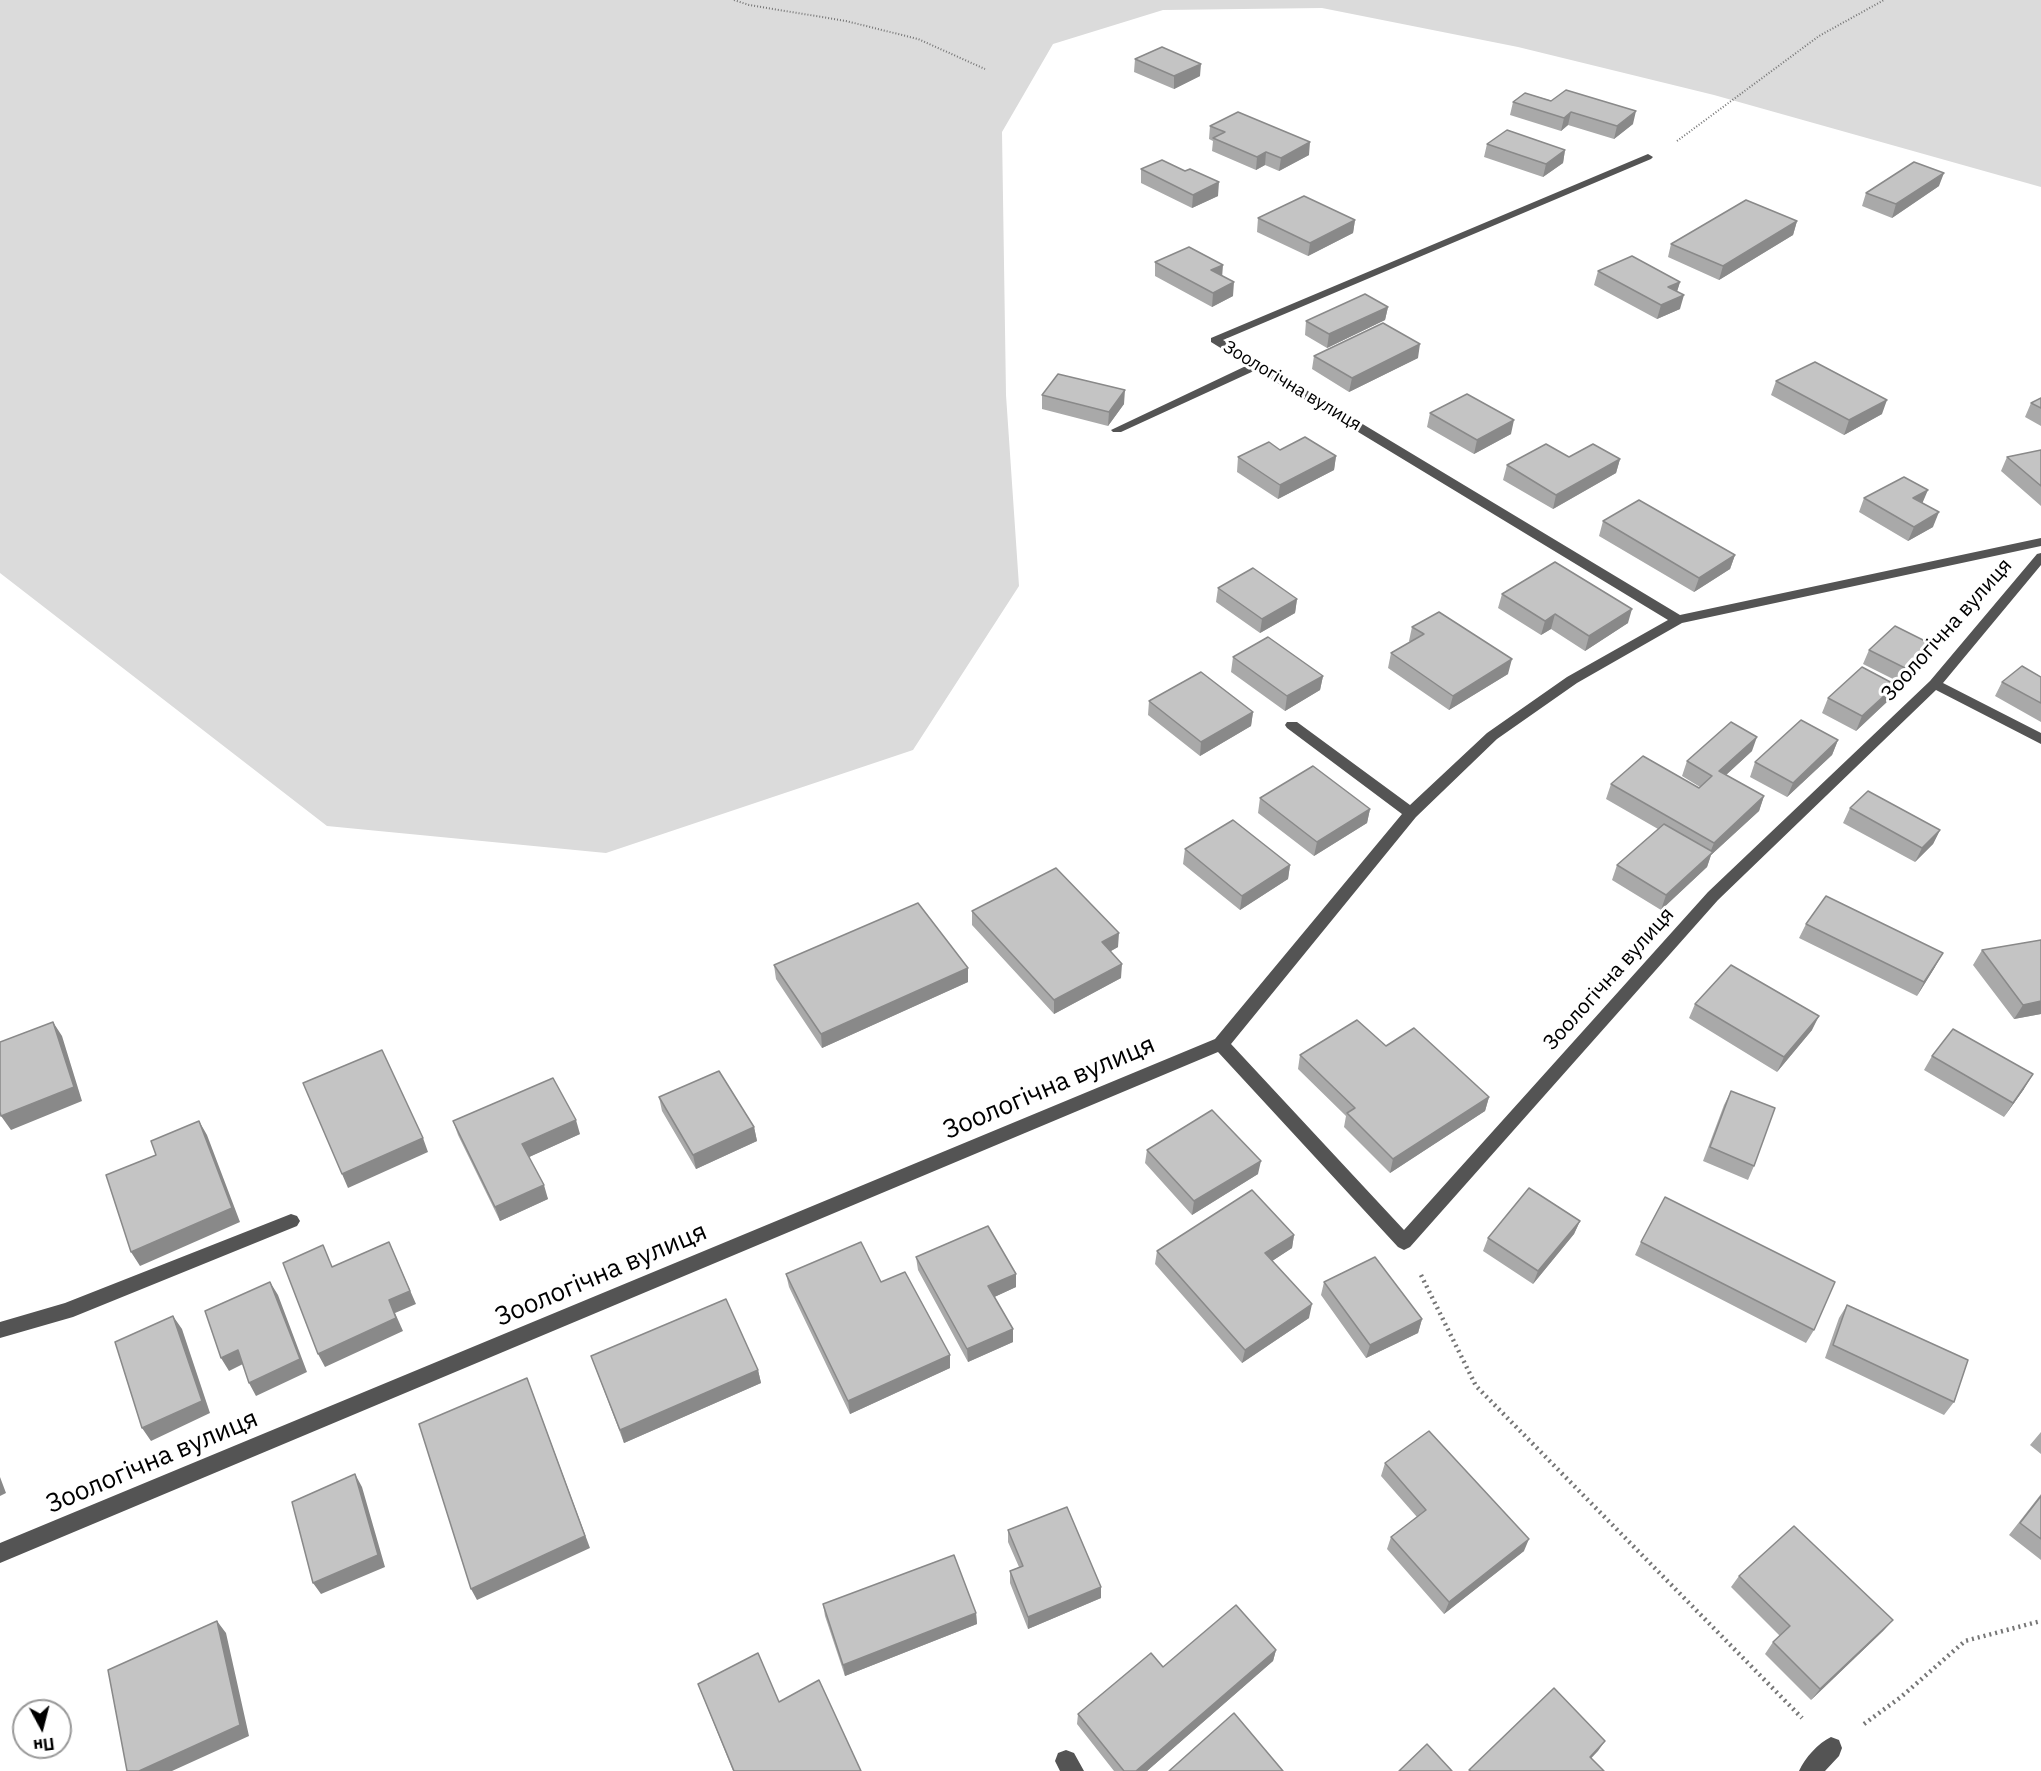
<!DOCTYPE html>
<meta charset="utf-8">
<style>
body{margin:0}
#map{position:relative;width:2041px;height:1771px;overflow:hidden;background:#fff;font-family:"IBM Plex Sans",sans-serif}
canvas{display:block}
.north{position:absolute;left:12px;top:1699px;width:60px;height:60px;box-sizing:border-box;background:#fff;border:2px solid #999;border-radius:50%;rotate:173deg;font-size:16px;font-weight:700;line-height:24px;text-align:center;color:#000}
.north::after{content:'';display:block;margin:auto;width:21px;height:27px;background:#000;clip-path:polygon(50% 0,100% 100%,50% 72%,0 100%)}
</style>
<div id="map">
<canvas width="2041" height="1771"></canvas>
<div class="north">Пн</div>
</div>
<script>
const c = document.querySelector('canvas').getContext('2d');
c.lineJoin = 'round';
function fillPath(path, color) {
  c.fillStyle = color;
  c.fill(path, 'evenodd');
}
function trace(path, color, width, dash) {
  c.strokeStyle = color;
  c.lineWidth = width;
  c.lineCap = dash ? 'butt' : 'round';
  c.setLineDash(dash || []);
  c.stroke(path);
}
function write(font, color, halo, rows, align = 'center') {
  c.font = font + ' "IBM Plex Sans",sans-serif';
  c.lineWidth = 6;
  c.setLineDash([]);
  c.textBaseline = 'middle';
  c.strokeStyle = halo;
  c.fillStyle = color;
  for (const [text, x, y, turn = 0] of rows) {
    c.save();
    c.translate(x, y);
    c.rotate((+turn || 0) * Math.PI / 180);
    c.textAlign = isNaN(turn) ? turn : align;
    if (halo) c.strokeText(text, 0, 0);
    c.fillText(text, 0, 0);
    c.restore();
  }
}
const green = new Path2D(`
 M0,0H2041V187L1714,95L1518,47L1322,8L1163,10L1053,44L1002,132L1006,395L1019,586L913,750L606,853L327,826L0,573Z`);
const pathFar1 = new Path2D(`
 M734,0L749,5L846,21L918,39L985,69
 M1677,141L1819,36L1884,0`);
const path = new Path2D(`
 M1421,1275L1476,1386L1802,1718
 M1864,1724L1901,1697L1965,1641L2041,1621`);
const minor = new Path2D(`
 M1648,154L1653,157L1651,159L1223,340L1680,615L2041,538V546L1682,623L1577,683L1497,739L1416,817L1231,1044L1404,1230L1708,892L1930,681L2037,554L2041,553V565L1943,683L2041,733V744L1936,690L1718,900L1410,1247L1404,1250L1398,1247L1218,1052L0,1563V1543L1215,1039L1402,814L1287,728L1285,725L1287,722H1297L1410,805L1487,733L1567,677L1668,620L1256,370L1121,432H1113L1111,430L1248,365L1211,342V338Z
 M291,1214L297,1216L300,1221L297,1226L73,1317L0,1338V1322L65,1303Z
 M1831,1737L1839,1740L1842,1748L1839,1756L1825,1771H1799C1805,1758 1818,1743 1831,1737Z
 M1066,1750L1074,1753L1084,1771H1060L1055,1761L1058,1753Z`);
const wall = new Path2D(`
 M1135,59L1200,76L1174,89L1134,72Z
 M1525,93L1633,124L1614,139L1568,125L1561,131L1510,115L1513,102Z
 M1210,126L1309,155L1279,171L1265,165L1256,170L1212,151L1213,141L1209,139Z
 M1487,144L1565,150L1563,163L1543,177L1484,157Z
 M1141,169L1218,196L1192,208L1141,183Z
 M1939,186L1892,218L1862,206L1866,193Z
 M1258,218L1355,220L1353,233L1308,256L1257,232Z
 M1797,221L1793,235L1719,280L1668,257L1671,244Z
 M1155,262L1222,276L1233,296L1212,307L1155,276Z
 M1598,271L1680,282L1677,291L1680,309L1657,319L1594,285Z
 M1388,307L1385,320L1327,348L1305,335L1306,321Z
 M1314,356L1418,358L1349,392L1312,369Z
 M1776,381L1882,414L1844,435L1771,395Z
 M1042,395L1124,404L1108,426L1042,409Z
 M2041,398V426L2025,417L2031,403Z
 M1430,413L1511,434L1474,454L1427,427Z
 M1280,450L1336,456L1334,470L1278,499L1237,472L1238,457Z
 M2041,450V506L2001,471L2007,457Z
 M1569,457L1620,459L1616,473L1553,509L1503,480L1507,465Z
 M1864,498L1922,503L1933,527L1908,541L1859,512Z
 M1603,521L1735,555L1730,569L1694,592L1599,536Z
 M1218,588L1297,599L1295,613L1260,633L1216,602Z
 M1502,594L1628,623L1585,651L1551,629L1541,635L1498,608Z
 M1412,627L1508,674L1449,710L1388,668L1391,653L1410,642L1409,641Z
 M1931,644L1925,658L1899,682L1863,664L1869,650Z
 M1233,657L1323,676L1320,690L1285,711L1231,672Z
 M2041,677V722L1995,696L2002,682Z
 M1896,685L1890,699L1856,731L1822,713L1828,698Z
 M1149,701L1253,712L1251,726L1200,756L1148,715Z
 M1838,740L1832,755L1787,797L1750,777L1755,762Z
 M1752,751L1726,775L1764,796L1759,811L1711,855L1707,867L1661,910L1612,880L1617,865L1658,829L1606,799L1611,784L1699,788L1700,787L1682,776L1687,761Z
 M1260,798L1370,809L1367,823L1314,856L1258,813Z
 M1850,808L1940,830L1933,844L1915,862L1843,823Z
 M1185,849L1290,865L1288,879L1240,910L1183,864Z
 M972,911L1118,947L1110,951L1121,978L1054,1014L972,925Z
 M1806,924L1935,967L1917,996L1799,938Z
 M1982,950L2041,1014L2014,1019L1973,965Z
 M774,965L968,968V982L822,1048L776,979Z
 M1695,1004L1812,1030L1777,1072L1689,1018Z
 M1386,1046L1489,1097L1485,1111L1390,1173L1344,1127L1346,1116L1298,1069L1300,1055Z
 M1932,1056L2024,1089L2004,1117L1924,1070Z
 M1731,1091L1754,1166L1748,1180L1703,1161L1724,1105Z
 M659,1097L754,1127L757,1141L696,1169L662,1111Z
 M453,1121L580,1134L529,1157L548,1199L500,1221L458,1135Z
 M1147,1150L1258,1174L1192,1215L1145,1163Z
 M1580,1221L1574,1234L1533,1284L1483,1251L1488,1238Z
 M1294,1235L1292,1248L1272,1261L1309,1318L1242,1363L1155,1264L1157,1251Z
 M1641,1242L1814,1330L1806,1343L1635,1255Z
 M916,1257L1016,1287L994,1297L1013,1329V1342L968,1362L918,1270Z
 M786,1274L881,1282L950,1355V1368L850,1414L789,1287Z
 M1324,1282L1422,1319L1418,1333L1366,1358L1321,1295Z
 M1847,1305L1954,1402L1944,1415L1825,1358L1839,1318Z
 M591,1356L758,1370L761,1383L624,1443Z
 M2041,1432V1454L2030,1445Z
 M1385,1463L1524,1551L1444,1614L1387,1549L1391,1537L1417,1517L1381,1476Z
 M2041,1494V1560L2009,1535Z
 M1008,1530L1101,1598L1028,1629L1010,1583V1571L1019,1567L1008,1542Z
 M1739,1576L1893,1620L1883,1631L1811,1700L1765,1654L1773,1642L1780,1636L1731,1587Z
 M823,1604L976,1613L977,1624L845,1676L825,1616Z
 M1276,1650L1273,1661L1147,1771H1114L1077,1724L1078,1714L1163,1667Z
 M698,1684L779,1702L861,1771H733Z`);
const shadedWall = new Path2D(`
 M1201,64L1200,76L1174,89V76Z
 M1636,111L1633,124L1614,139L1617,126Z
 M1571,112L1568,125L1561,131L1564,118Z
 M1310,142L1309,155L1279,171L1281,158Z
 M1565,150L1563,163L1543,177L1546,164Z
 M1266,152L1265,165L1256,170L1257,157Z
 M1944,173L1939,186L1892,218L1896,204Z
 M1219,182L1218,196L1192,208L1193,195Z
 M1355,220L1353,233L1308,256L1310,243Z
 M1797,221L1793,235L1719,280L1723,266Z
 M1223,265L1222,278L1211,270Z
 M1234,282L1233,296L1212,307L1213,293Z
 M1680,282L1676,295L1668,287Z
 M1684,295L1680,309L1657,319L1661,305Z
 M1388,307L1385,320L1327,348L1329,334Z
 M1420,344L1418,358L1349,392L1352,378Z
 M1125,390L1124,404L1108,426L1109,412Z
 M1887,400L1882,414L1844,435L1849,420Z
 M1514,420L1511,434L1474,454L1477,440Z
 M1336,456L1334,470L1278,499L1280,485Z
 M1620,459L1616,473L1553,509L1556,495Z
 M1928,490L1922,504L1913,498Z
 M1939,512L1933,527L1908,541L1914,527Z
 M1735,555L1730,569L1694,592L1699,578Z
 M1297,599L1295,613L1260,633L1262,619Z
 M1632,609L1628,623L1585,651L1589,636Z
 M1555,614L1551,629L1541,635L1545,621Z
 M1931,644L1925,658L1899,682L1905,668Z
 M1512,659L1508,674L1449,710L1453,696Z
 M1323,676L1320,690L1285,711L1287,696Z
 M1896,685L1890,699L1856,731L1862,716Z
 M1253,712L1251,726L1200,756L1201,742Z
 M1757,737L1752,751L1714,786L1719,771Z
 M1838,740L1832,755L1787,797L1793,783Z
 M1764,796L1759,811L1711,855L1707,867L1661,910L1666,895L1709,855L1714,843Z
 M1370,809L1367,823L1314,856L1317,842Z
 M1940,830L1933,844L1915,862L1922,848Z
 M1290,865L1288,879L1240,910L1242,896Z
 M1119,933L1118,947L1101,957L1102,942Z
 M1943,953L1935,967L1917,996L1924,982Z
 M1122,964L1121,978L1054,1014V1000Z
 M968,968V982L822,1048L821,1034Z
 M2041,1001V1014L2014,1019L2023,1005Z
 M1819,1016L1812,1030L1777,1072L1784,1057Z
 M53,1022L62,1036L82,1101L11,1130L1,1116Z
 M2033,1074L2024,1089L2004,1117L2013,1103Z
 M1489,1097L1485,1111L1390,1173L1393,1159Z
 M576,1120L580,1134L527,1158L522,1144Z
 M199,1121L207,1135L240,1222L140,1266L131,1252Z
 M754,1127L757,1141L696,1169L693,1155Z
 M423,1138L428,1152L348,1188L342,1174Z
 M1261,1161L1258,1174L1192,1215L1194,1201Z
 M544,1185L548,1199L500,1221L495,1207Z
 M1580,1221L1574,1234L1533,1284L1538,1271Z
 M1294,1235L1292,1248L1263,1267L1265,1253Z
 M389,1242L416,1304L395,1313L403,1331L325,1367L318,1354L389,1300Z
 M1016,1274V1287L988,1300V1286Z
 M270,1282L278,1295L307,1372L256,1396L249,1383Z
 M1312,1304L1309,1318L1242,1363L1245,1350Z
 M173,1316L182,1329L210,1413L151,1441L142,1428Z
 M1422,1319L1418,1333L1366,1358L1370,1345Z
 M1013,1329V1342L968,1362L967,1349Z
 M238,1350L245,1363L229,1371L221,1358Z
 M950,1355V1368L850,1414L848,1401Z
 M758,1370L761,1383L624,1443L620,1430Z
 M527,1378L590,1548L477,1600L471,1589Z
 M355,1474L362,1487L385,1567L321,1594L313,1583Z
 M0,1477L6,1493L0,1496Z
 M1529,1539L1524,1551L1444,1614L1449,1602Z
 M1101,1587V1598L1028,1629V1617Z
 M976,1613L977,1624L845,1676L843,1665Z
 M1893,1620L1883,1631L1811,1700L1820,1689Z
 M217,1621L226,1633L249,1736L172,1771H139Z
 M1276,1650L1273,1661L1147,1771H1136Z
 M1605,1741L1598,1751L1583,1767L1590,1757Z`);
const building = new Path2D(`
 M1162,47L1201,64L1174,76L1135,59Z
 M1566,90L1636,111L1617,126L1571,112L1564,118L1513,102L1525,93L1551,101Z
 M1238,112L1310,142L1281,158L1266,152L1257,157L1213,138L1225,132L1210,126Z
 M1507,130L1565,150L1546,164L1487,144Z
 M1162,160L1185,171L1190,169L1219,182L1193,195L1141,169Z
 M1914,162L1944,173L1896,204L1866,193Z
 M1304,196L1355,220L1310,243L1258,218Z
 M1746,200L1797,221L1723,266L1671,244Z
 M1189,247L1223,265L1211,270L1234,282L1213,293L1155,262Z
 M1632,256L1680,282L1668,287L1684,295L1661,305L1598,271Z
 M1365,294L1388,307L1329,334L1306,321Z
 M1383,323L1420,344L1352,378L1314,356Z
 M1815,362L1887,400L1849,420L1776,381Z
 M1058,374L1125,390L1109,412L1042,395Z
 M1467,394L1514,420L1477,440L1430,413Z
 M2041,398V408L2031,403Z
 M1305,437L1336,456L1280,485L1238,457L1269,442L1280,450Z
 M1546,444L1569,457L1593,444L1620,459L1556,495L1507,465Z
 M2041,450V486L2007,457Z
 M1904,477L1928,490L1913,498L1939,512L1914,527L1864,498Z
 M1639,500L1735,555L1699,578L1603,521Z
 M1555,562L1632,609L1589,636L1555,614L1545,621L1502,594Z
 M1253,568L1297,599L1262,619L1218,588Z
 M1439,612L1512,659L1453,696L1391,653L1424,634L1412,627Z
 M1895,626L1931,644L1905,668L1869,650Z
 M1268,637L1323,676L1287,696L1233,657Z
 M2022,666L2041,677V703L2002,682Z
 M1862,667L1896,685L1862,716L1828,698Z
 M1201,672L1253,712L1201,742L1149,701Z
 M1801,720L1838,740L1793,783L1755,762Z
 M1731,722L1757,737L1719,771L1764,796L1714,843L1611,784L1643,756L1699,788L1712,776L1687,761Z
 M1313,766L1370,809L1317,842L1260,798Z
 M1868,791L1940,830L1922,848L1850,808Z
 M1233,820L1290,865L1242,896L1185,849Z
 M1664,824L1713,852L1666,895L1617,865Z
 M1056,868L1119,933L1102,942L1122,964L1054,1000L972,911Z
 M1826,896L1943,953L1924,982L1806,924Z
 M918,903L968,968L821,1034L774,965Z
 M2041,940V1001L2023,1005L1982,950Z
 M1731,965L1819,1016L1784,1057L1695,1004Z
 M1357,1020L1386,1046L1414,1028L1489,1097L1393,1159L1347,1113L1355,1108L1300,1055Z
 M53,1022L74,1087L1,1116L0,1112V1042Z
 M1953,1029L2033,1074L2013,1103L1932,1056Z
 M382,1050L423,1138L342,1174L303,1083Z
 M719,1071L754,1127L693,1155L659,1097Z
 M553,1078L576,1120L522,1144L544,1185L495,1207L453,1121Z
 M1731,1091L1775,1108L1754,1166L1710,1147Z
 M1212,1110L1261,1161L1194,1201L1147,1150Z
 M199,1121L232,1208L131,1252L106,1175L156,1155L151,1141Z
 M1529,1188L1580,1221L1538,1271L1488,1238Z
 M1252,1190L1294,1235L1265,1253L1312,1304L1245,1350L1157,1251Z
 M1665,1197L1835,1282L1814,1330L1641,1242Z
 M988,1226L1016,1274L988,1286L1013,1329L967,1349L916,1257Z
 M389,1242L410,1291L389,1300L396,1318L318,1354L283,1263L323,1245L332,1267Z
 M861,1242L881,1282L905,1272L950,1355L848,1401L786,1274Z
 M1375,1257L1422,1319L1370,1345L1324,1282Z
 M270,1282L300,1359L249,1383L238,1350L221,1358L205,1311Z
 M726,1299L758,1370L620,1430L591,1356Z
 M1847,1305L1968,1360L1954,1402L1833,1345Z
 M173,1316L202,1401L142,1428L115,1342Z
 M527,1378L585,1536L471,1589L419,1424Z
 M1429,1431L1529,1539L1449,1602L1391,1537L1426,1510L1385,1463Z
 M355,1474L378,1555L313,1583L292,1502Z
 M2041,1496V1539L2020,1523Z
 M1067,1507L1101,1587L1028,1617L1010,1571L1023,1566L1008,1530Z
 M1794,1526L1893,1620L1820,1689L1773,1642L1790,1626L1739,1576Z
 M954,1555L976,1613L843,1665L823,1604Z
 M1236,1605L1276,1650L1136,1771H1124L1078,1714L1151,1653L1163,1667Z
 M217,1621L240,1725L139,1771H127L108,1670Z
 M758,1653L779,1702L819,1680L861,1771H734L698,1684Z
 M1554,1688L1605,1741L1590,1757L1604,1771H1471L1469,1770Z
 M1234,1713L1283,1771H1169Z
 M1427,1744L1452,1771H1399Z`);
const farStreetnames = [
 ["Зоологічна вулиця",1292,386,31]
];
const streetNames = [
 ["Зоологічна вулиця",1947,630,-48],
 ["Зоологічна вулиця",1609,979,-48]
];
const nearStreetnames = [
 ["Зоологічна вулиця",1049,1088,-23],
 ["Зоологічна вулиця",601,1275,-23],
 ["Зоологічна вулиця",152,1462,-23]
];
fillPath(green, '#dbdbdb');
trace(pathFar1, '#767676', 2, [1, 2]);
trace(path, '#767676', 4.5, [2, 4]);
fillPath(minor, '#545454');
fillPath(wall, '#a9a9a9');
fillPath(shadedWall, '#898989');
fillPath(building, '#c4c4c4');
trace(building, '#898989', 1.5);
write('18px', '#000', '#fff', farStreetnames);
write('21px', '#000', '#fff', streetNames);
write('26px', '#000', '#fff', nearStreetnames);
</script>
